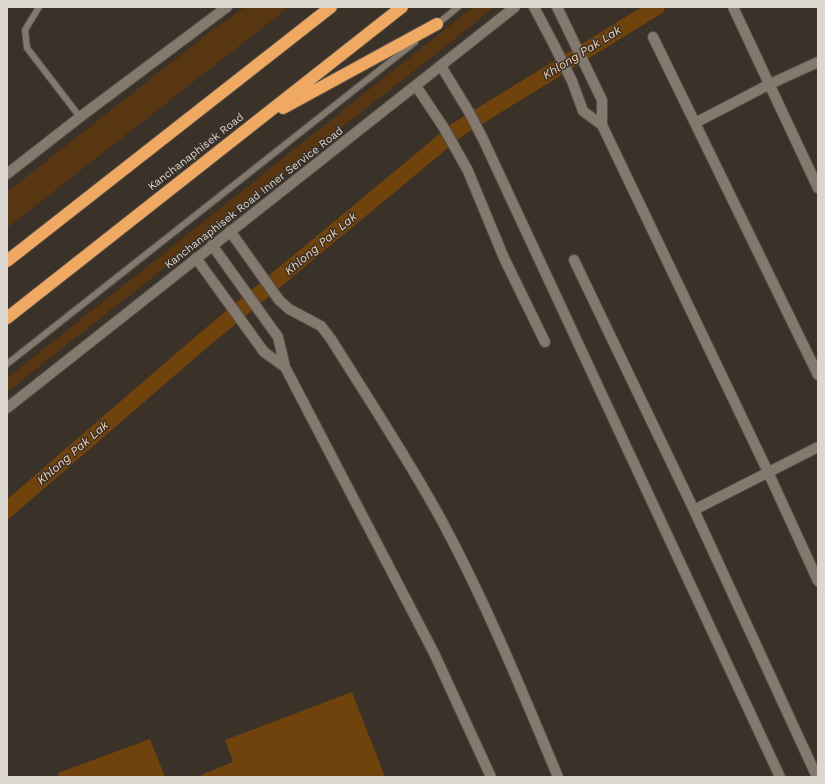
<!DOCTYPE html>
<style>
body{margin:0}
#map{position:relative;width:825px;height:784px;overflow:hidden;background:#3a3128;font-family:"Work Sans",sans-serif}
canvas{display:block}
.frame{position:absolute;inset:0;border:8px solid #dcd6d1;pointer-events:none}
</style>
<div id="map">
<canvas width="825" height="784"></canvas>
<div class="frame"></div>
</div>
<script>
const c = document.querySelector('canvas').getContext('2d');
c.lineJoin = 'round';
function fillPath(path, color) {
  c.fillStyle = color;
  c.fill(path, 'evenodd');
}
function trace(path, color, width, dash) {
  c.strokeStyle = color;
  c.lineWidth = width;
  c.lineCap = dash ? 'butt' : 'round';
  c.setLineDash(dash || []);
  c.stroke(path);
}
function write(font, color, halo, rows, align = 'center') {
  c.font = font + ' "Work Sans",sans-serif';
  c.lineWidth = 3;
  c.setLineDash([]);
  c.textBaseline = 'middle';
  c.strokeStyle = halo;
  c.fillStyle = color;
  for (const [text, x, y, turn = 0] of rows) {
    c.save();
    c.translate(x, y);
    c.rotate((+turn || 0) * Math.PI / 180);
    c.textAlign = isNaN(turn) ? turn : align;
    if (halo) c.strokeText(text, 0, 0);
    c.fillText(text, 0, 0);
    c.restore();
  }
}
const green = new Path2D(`
 M245,7H289L7,228V192L210,32Z
 M473,7H495L7,392V378Z`);
const water = new Path2D(`
 M352,692L385,777H202L201,775L233,762L225,740Z
 M150,739L165,777H59L58,773Z`);
const canal = new Path2D(`
 M7,510L199,344L457,130L657,7`);
const lane = new Path2D(`
 M39,7L25,30L27,48L80,117
 M436,25L458,7
 M7,364L415,42`);
const street = new Path2D(`
 M534,7L553,43L572,81L583,111L602,125L768,472L818,581
 M557,7L602,100V125
 M733,7L818,188
 M653,37L818,375
 M441,66L469,112L483,139L780,777
 M416,86L444,128L468,171L504,258L545,342
 M695,123L770,84L818,62
 M230,231L279,300L289,309L321,326L331,339C369,400 409,460 443,523C487,605 522,691 558,777
 M212,245L278,337L285,367L434,653L491,777
 M196,258L264,352L285,367
 M574,260L694,510L817,777
 M694,510L818,447`);
const secondary = new Path2D(`
 M7,174L80,117L227,7
 M7,408L515,7`);
const highway = new Path2D(`
 M283,108L437,24
 M7,261L331,7
 M7,318L402,7`);
const streetNames = [
 ["Kanchanaphisek Road",196,152,-38],
 ["Kanchanaphisek Road Inner Service Road",254,198,-38]
];
const waterNames = [
 ["Khlong Pak Lak",582,53,-32],
 ["Khlong Pak Lak",321,244,-40],
 ["Khlong Pak Lak",73,453,-41]
];
fillPath(green, '#583611');
fillPath(water, '#70430d');
trace(canal, '#70430d', 16);
trace(lane, '#554e46', 8);
trace(street, '#554e46', 12);
trace(secondary, '#554e46', 12);
trace(highway, '#554e46', 14);
trace(lane, '#84796f', 6);
trace(street, '#84796f', 10);
trace(secondary, '#84796f', 10);
trace(highway, '#efa962', 12);
write('11px', '#dcd6d1', '#3a3128', streetNames);
write('italic 12px', '#f5d3b4', '#3a3128', waterNames);
</script>
